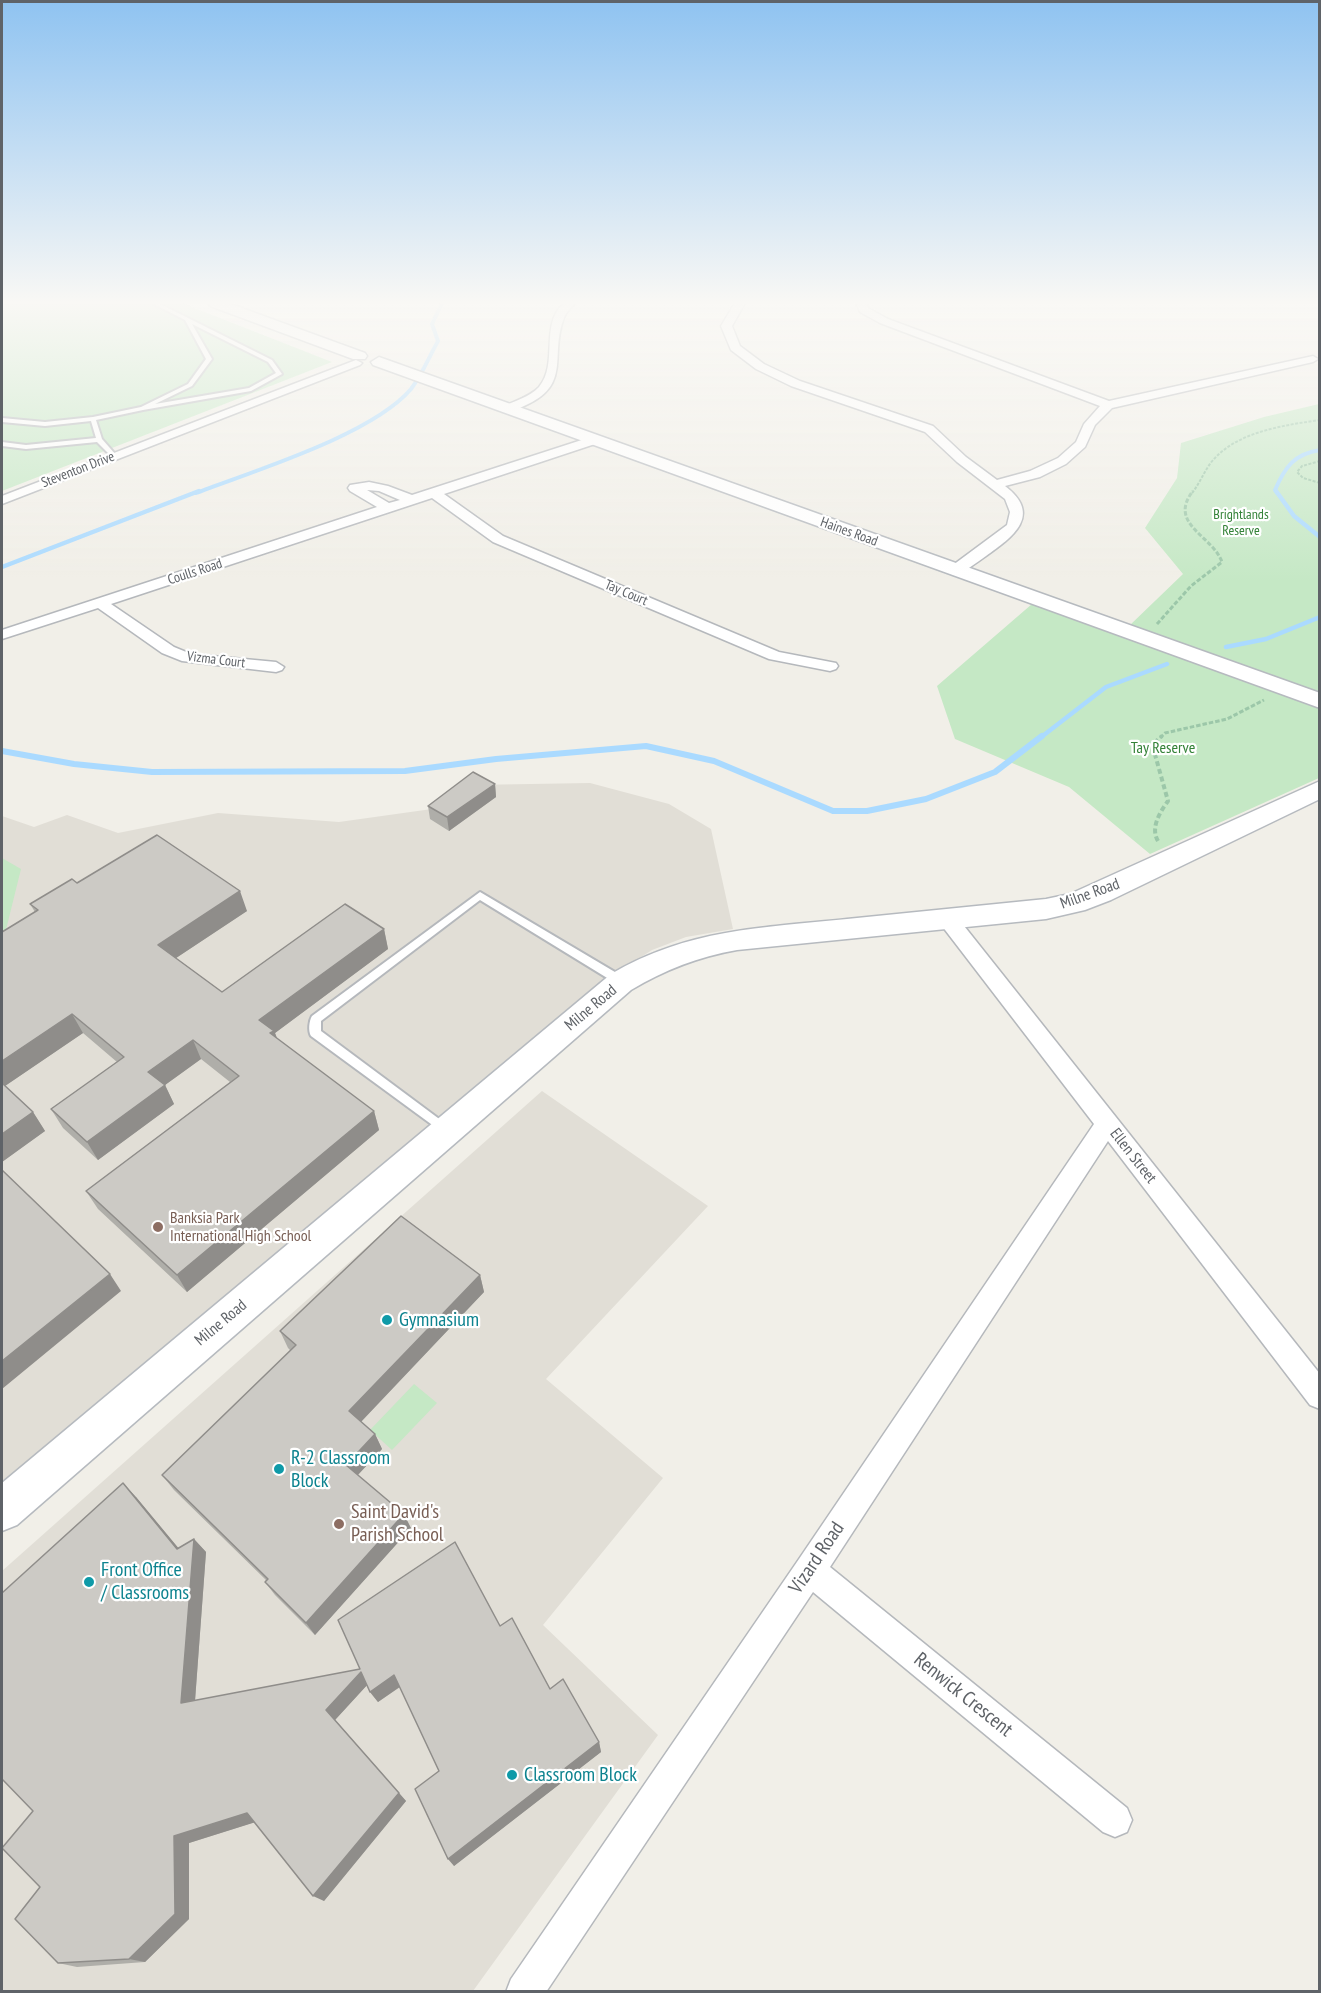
<!DOCTYPE html>
<style>
body{margin:0}
#map{position:relative;width:1321px;height:1993px;overflow:hidden;background:#f1efe8;font-family:"PT Sans Narrow",sans-serif}
canvas{display:block}
.frame{position:absolute;inset:0;border:3px solid #5f6368;pointer-events:none}
</style>
<div id="map">
<canvas width="1321" height="1993"></canvas>
<div class="frame"></div>
</div>
<script>
const c = document.querySelector('canvas').getContext('2d');
c.lineJoin = 'round';
function fillPath(path, color) {
  c.fillStyle = color;
  c.fill(path, 'evenodd');
}
function trace(path, color, width, dash) {
  c.strokeStyle = color;
  c.lineWidth = width;
  c.lineCap = dash ? 'butt' : 'round';
  c.setLineDash(dash || []);
  c.stroke(path);
}
function write(font, color, halo, rows, align = 'center') {
  c.font = font + ' "PT Sans Narrow",sans-serif';
  c.lineWidth = 4.5;
  c.setLineDash([]);
  c.textBaseline = 'middle';
  c.strokeStyle = halo;
  c.fillStyle = color;
  for (const [text, x, y, turn = 0] of rows) {
    c.save();
    c.translate(x, y);
    c.rotate((+turn || 0) * Math.PI / 180);
    c.textAlign = isNaN(turn) ? turn : align;
    if (halo) c.strokeText(text, 0, 0);
    c.fillText(text, 0, 0);
    c.restore();
  }
}
const education = new Path2D(`
 M590,783L669,804L711,829L733,929L686,937L652,950L627,966L2,1489V816L34,827L67,815L118,833L218,813L339,822L439,808L472,785Z
 M542,1091L708,1206L546,1379L663,1478L543,1625L658,1735L473,1991H2V1571Z`);
const green = new Path2D(`
 M2,303H182L332,362L2,491Z
 M1319,404V693L1129,626L1183,574L1145,528L1177,478L1181,443L1264,417Z
 M1032,604L1319,708V778L1150,854L1069,787L955,739L937,686Z
 M2,858L21,869L2,946Z
 M414,1384L437,1403L392,1450L370,1430Z`);
const streamFar2 = new Path2D(`
 M196,493C253,471 372,435 411,389C422,375 429,357 438,341L432,324L442,303
 M1277,493L1275,490C1285,467 1294,454 1320,450`);
const streamFar1 = new Path2D(`
 M1276,491L1294,516L1320,537
 M2,567L199,491
 M1226,647L1266,639L1320,617
 M1040,738L1106,687L1167,664`);
const stream = new Path2D(`
 M2,751L74,764L152,772L405,771L496,759L646,746L714,761L833,811H867L926,799L995,772L1042,736`);
const pathFar2 = new Path2D(`
 M1320,461L1302,466L1297,472L1303,478L1320,483
 M1192,493C1201,482 1205,468 1215,458C1240,431 1286,425 1320,420`);
const pathFar1 = new Path2D(`
 M1157,624L1191,586L1222,562C1213,536 1167,524 1193,491
 M1160,738L1165,733L1227,719L1264,700`);
const path = new Path2D(`
 M1158,841C1150,828 1160,812 1168,801L1154,751V743L1162,736`);
const lane = new Path2D(`
 M152,303H158L272,360L282,374L251,391L143,410L96,420L102,439L116,455V457H112L97,442L26,449L2,446V442L26,445L96,438L91,421L45,426L2,422V418L45,422L93,417L141,407L188,384L206,359L185,320ZM192,324L268,362L276,373L249,388L155,404L192,386L212,359Z
 M480,892L625,978L626,981L625,984H617L480,900L321,1021V1031L450,1127L452,1130L450,1133L446,1135L311,1036C308,1031 309,1021 312,1016Z`);
const street = new Path2D(`
 M564,303H575C571,308 566,312 564,318C549,355 573,385 524,406C517,409 510,413 502,411V407C514,401 530,397 539,387C559,363 539,325 564,303Z
 M735,303H745L732,326L740,346L764,364L800,381L933,426L966,457L997,480L1030,471L1058,458L1076,442L1084,424L1100,406L880,323L860,312L856,303H866L868,308L888,319L1109,401L1313,356L1318,359L1313,362L1112,408L1095,425L1085,447L1066,464L1040,477L1005,486C1043,515 1013,537 986,556C976,563 965,572 954,575L947,571L949,568L1007,525L1010,512L1005,499L957,462L925,432L791,386L756,369L731,350L721,326Z
 M356,360L362,363L360,365L2,504V496Z
 M594,436L598,437V443L444,494L503,536L779,652L836,663L838,666L836,669L830,671L769,659L493,542L432,498L111,604L174,647L191,654L276,662L284,667L282,670L276,672L182,661L162,653L98,608L2,639V630L377,507L350,491L348,488L350,485L369,482L388,486L412,495ZM367,490L379,491L400,500L389,503Z
 M946,910L953,912L1320,1374V1409L1310,1405L1108,1141L830,1567L1127,1808L1132,1820L1127,1832L1115,1837L1103,1832L813,1592L546,1992H506L511,1979L799,1559L1094,1124L939,922L936,917L939,912Z`);
const secondary = new Path2D(`
 M208,303H228L365,353L367,356L365,359H353L210,306Z
 M379,357L1320,693V708L373,365L371,362Z
 M1320,781V799L1111,900L1085,910L1046,919L737,950C698,957 666,969 631,990L17,1525L2,1531V1483L611,974C688,929 760,928 847,919C913,912 980,906 1046,899L1070,894Z`);
const wall = new Path2D(`
 M495,784L496,797L449,831L430,819L428,806Z
 M77,883L247,911L176,958L222,992L384,929L388,949L275,1033L277,1038L374,1111L379,1130L187,1292L98,1209L86,1191L230,1082L201,1059L165,1085L174,1104L98,1160L63,1128L51,1109L117,1062L83,1033L5,1086L33,1112L45,1131L2,1162V932L35,912L30,904Z
 M480,1275L484,1292L361,1422L375,1434L382,1449L358,1475L411,1528L315,1635L275,1595L265,1582L266,1580L174,1490L162,1475L291,1351L288,1348L280,1331Z
 M136,1497L178,1548L194,1539L206,1552L195,1701L360,1669L500,1626L550,1689L599,1742L601,1752L454,1866L439,1771L400,1687L378,1702L370,1692L367,1685L335,1720L406,1801L324,1901L255,1822L189,1843V1919L145,1962L77,1967L58,1963L40,1887L33,1811Z`);
const shadedWall = new Path2D(`
 M495,784L496,797L449,831L447,817Z
 M240,891L247,911L167,964L158,945Z
 M384,929L388,949L275,1033L281,1050L259,1020Z
 M72,1014L83,1033L2,1088V1061Z
 M193,1040L201,1059L165,1085L174,1104L98,1160L87,1142L148,1072Z
 M374,1111L379,1130L187,1292L177,1275Z
 M33,1112L45,1131L2,1162V1134Z
 M110,1274L121,1291L2,1389V1361Z
 M480,1275L484,1292L356,1427L349,1411Z
 M375,1434L382,1449L353,1480L346,1465Z
 M123,1483L136,1497L190,1562L177,1549Z
 M404,1514L411,1528L315,1635L306,1623Z
 M194,1539L206,1552L194,1714L181,1703Z
 M361,1672L369,1683L335,1720L406,1801L324,1901L313,1896L326,1710Z
 M394,1675L401,1686L378,1702L370,1692Z
 M599,1742L601,1752L454,1866L448,1859Z
 M247,1813L259,1821L189,1843V1919L145,1962L129,1959L174,1836Z`);
const building = new Path2D(`
 M473,772L495,784L447,817L428,806Z
 M157,835L240,891L158,945L222,992L345,904L384,929L259,1020L274,1031L270,1033L374,1111L177,1275L86,1191L239,1076L193,1040L148,1072L165,1085L87,1142L51,1109L124,1057L72,1014L2,1061V932L38,910L30,904L72,879L77,883Z
 M2,1083L33,1112L2,1134Z
 M2,1170L110,1274L2,1361Z
 M401,1216L480,1275L349,1411L375,1434L346,1465L404,1514L306,1623L265,1582L268,1579L162,1475L296,1345L280,1331Z
 M123,1483L177,1549L194,1539L181,1703L360,1669L338,1620L455,1542L500,1626L512,1618L550,1689L563,1679L599,1742L448,1859L415,1789L439,1771L394,1675L370,1692L361,1672L326,1710L399,1793L313,1896L247,1813L174,1836L175,1914L129,1959L58,1963L15,1919L40,1887L2,1848L33,1811L2,1779V1593Z`);
const markers = [
 [158,1227,6,"#8d6e63"],
 [387,1320,6,"#0f9aa8"],
 [279,1469,6,"#0f9aa8"],
 [339,1524,6,"#8d6e63"],
 [89,1582,6,"#0f9aa8"],
 [512,1775,6,"#0f9aa8"]
];
const farStreetnames = [
 ["Steventon Drive",78,470,-21],
 ["Haines Road",849,532,20],
 ["Coulls Road",195,572,-18],
 ["Tay Court",626,593,23],
 ["Vizma Court",216,660,7]
];
const farParknames = [
 ["Brightlands",1241,515],
 ["Reserve",1241,531]
];
const parkNames = [
 ["Tay Reserve",1163,748]
];
const streetNames = [
 ["Milne Road",1090,894,-20],
 ["Milne Road",591,1008,-40],
 ["Ellen Street",1133,1156,52],
 ["Milne Road",221,1323,-40]
];
const educationNames = [
 ["Banksia Park",170,1218],
 ["International High School",170,1236]
];
const nearCulturenames = [
 ["Gymnasium",399,1320],
 ["R-2 Classroom",291,1458],
 ["Block",291,1481],
 ["Front Office",101,1570],
 ["/ Classrooms",101,1593],
 ["Classroom Block",524,1775]
];
const nearEducationnames = [
 ["Saint David's",351,1512],
 ["Parish School",351,1535]
];
const nearStreetnames = [
 ["Vizard Road",817,1558,-56],
 ["Renwick Crescent",963,1695,39]
];
fillPath(education, '#e1ded6');
fillPath(green, '#c5e8c5');
trace(streamFar2, '#aadaff', 4);
trace(streamFar1, '#aadaff', 4.5);
trace(stream, '#aadaff', 6);
trace(lane, '#b5b8bc', 4);
trace(street, '#b5b8bc', 3);
trace(secondary, '#b6babf', 3);
trace(pathFar2, '#9cc7a9', 2, [3, 1.5]);
trace(pathFar1, '#9cc7a9', 3, [4.5, 2]);
trace(path, '#9cc7a9', 4, [5, 3]);
fillPath(lane, '#fff');
fillPath(street, '#fff');
fillPath(secondary, '#fff');
fillPath(wall, '#afaea9');
fillPath(shadedWall, '#8f8d8a');
fillPath(building, '#cccac5');
trace(building, '#8f8d8a', 1.5);
const sky = c.createLinearGradient(0, 0, 0, 582);
sky.addColorStop(0, '#8fc3f1');
sky.addColorStop(0.52, '#f9f8f5');
sky.addColorStop(1, '#f9f8f500');
c.fillStyle = sky;
c.fillRect(0, 0, 1321, 582);
for (const [x, y, r, color] of markers) {
  const dot = new Path2D();
  dot.arc(x, y, r, 0, 2 * Math.PI);
  c.fillStyle = color;
  c.fill(dot);
  trace(dot, '#fff', 2);
}
write('14px', '#5f6368', '#fff', farStreetnames);
write('14px', '#348238', '#fff', farParknames);
write('16px', '#348238', '#fff', parkNames);
write('16px', '#5f6368', '#fff', streetNames);
write('16px', '#785e54', '#fff', educationNames, 'left');
write('20px', '#0d838f', '#fff', nearCulturenames, 'left');
write('20px', '#785e54', '#fff', nearEducationnames, 'left');
write('20px', '#5f6368', '#fff', nearStreetnames);
</script>
